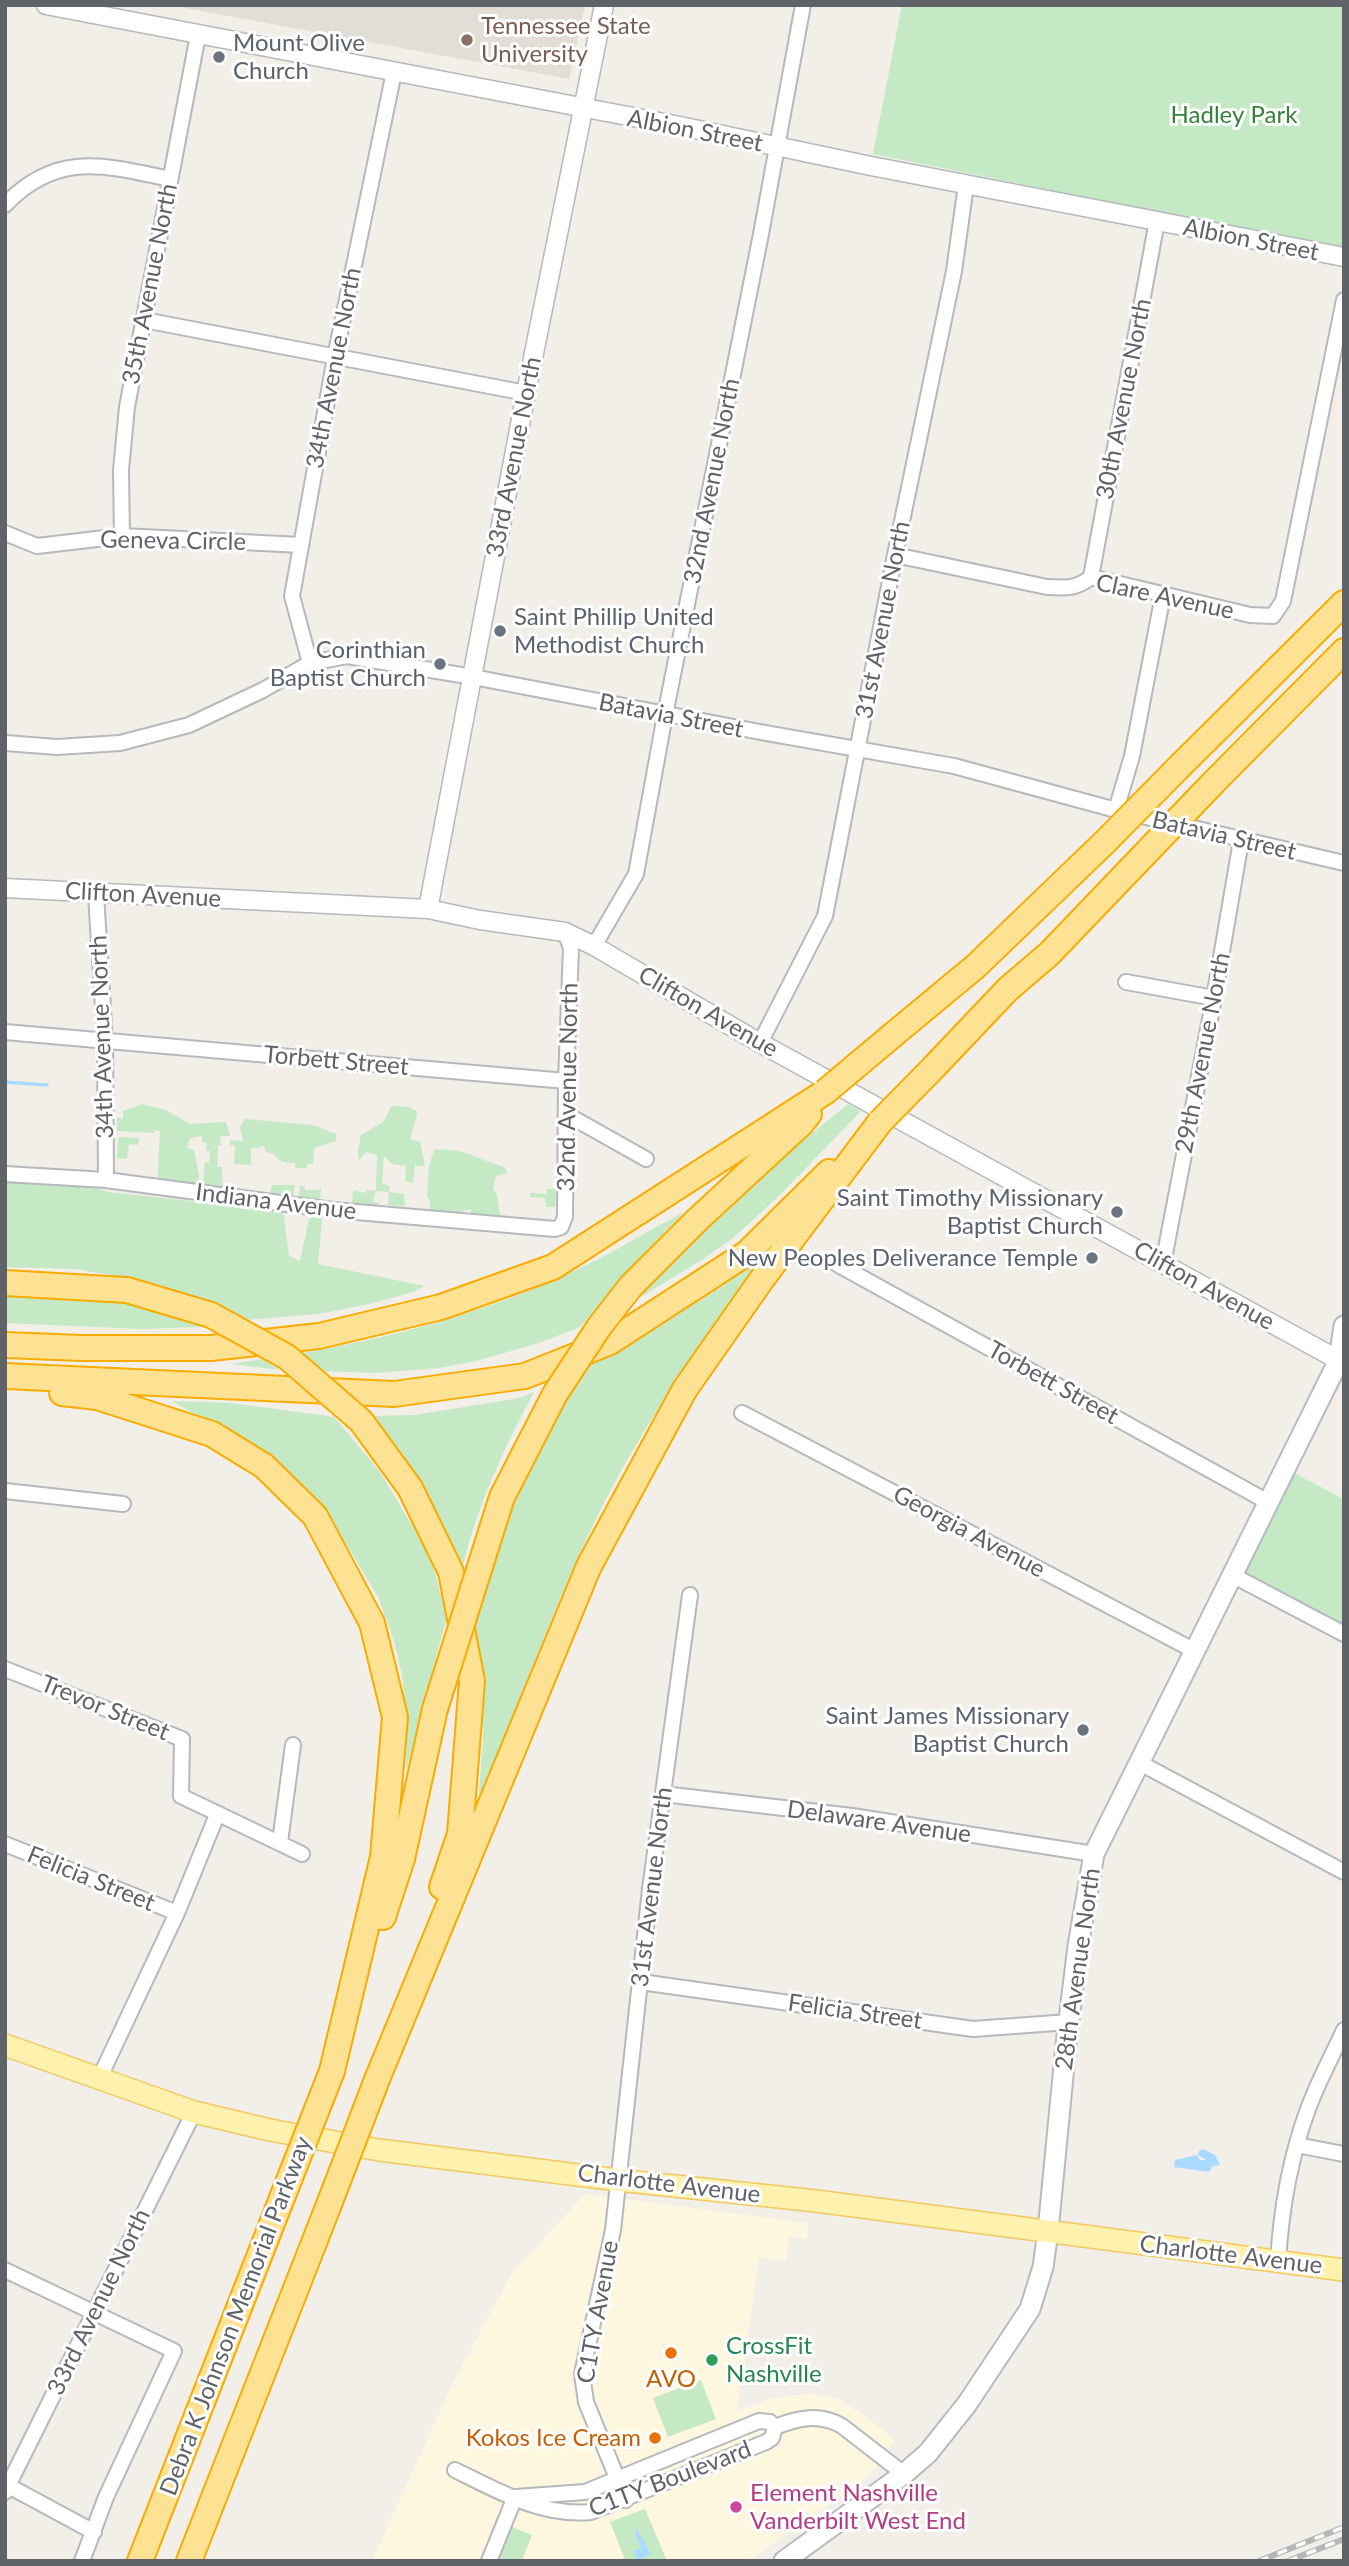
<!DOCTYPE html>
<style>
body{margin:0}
#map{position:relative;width:1349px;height:2566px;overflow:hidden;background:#f1efe8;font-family:Lato,sans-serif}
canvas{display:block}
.frame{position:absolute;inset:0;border:7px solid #5f6368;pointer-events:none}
</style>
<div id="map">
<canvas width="1349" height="2566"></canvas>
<div class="frame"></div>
</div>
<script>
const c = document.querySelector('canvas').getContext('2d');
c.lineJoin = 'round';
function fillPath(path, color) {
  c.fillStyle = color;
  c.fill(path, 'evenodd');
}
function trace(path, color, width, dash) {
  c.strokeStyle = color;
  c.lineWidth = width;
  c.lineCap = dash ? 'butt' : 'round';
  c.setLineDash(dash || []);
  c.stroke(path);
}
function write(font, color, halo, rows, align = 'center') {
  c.font = font + ' Lato,sans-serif';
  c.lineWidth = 6;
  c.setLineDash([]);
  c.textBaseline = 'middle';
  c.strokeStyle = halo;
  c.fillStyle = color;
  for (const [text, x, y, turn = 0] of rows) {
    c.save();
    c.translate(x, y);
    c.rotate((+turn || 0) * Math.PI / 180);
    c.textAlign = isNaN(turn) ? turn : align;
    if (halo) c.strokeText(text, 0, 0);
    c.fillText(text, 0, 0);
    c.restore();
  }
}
const commercial = new Path2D(`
 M585,2194L808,2223L807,2239L789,2236L786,2261L759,2258L737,2411L770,2399L786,2396L810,2394L837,2398L861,2413L895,2440L868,2477L748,2561H372L451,2387L511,2274Z`);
const education = new Path2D(`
 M169,5H585L569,79Z`);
const green = new Path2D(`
 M902,5H1344V249L873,154Z
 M142,1104L166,1110L190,1124L226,1122L230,1136H220L221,1145H218L217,1167H222L223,1190L203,1188L205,1162H209L210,1151H206L207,1143L202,1142V1136L190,1138L187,1148L194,1150L199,1175L198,1183L190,1185L178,1181L177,1190L157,1188L160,1131L154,1130V1133L117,1131V1117L123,1119V1111Z
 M848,1104L861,1111L778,1197L733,1238L703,1259L636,1300L716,1218L789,1152Z
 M392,1106L409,1107L417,1111C417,1122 411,1129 411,1140L420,1141L425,1166H415L413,1183L405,1181L406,1166L392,1164L384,1156L382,1184L390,1186L389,1192L404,1194L405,1206L388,1205L389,1192L376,1191L373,1202L379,1203L378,1206L352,1203L353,1190L366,1193L367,1190L376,1191L377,1155L366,1152L359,1160L358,1151L361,1135L383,1122Z
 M245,1119L313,1125L336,1134V1141L314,1148L313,1164H307V1168H295V1163L282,1162L273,1154L266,1152L264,1146L251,1149V1165L234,1164L235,1146L230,1145V1140L243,1141L240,1127Z
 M120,1137L139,1138L138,1145L129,1144L127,1159L117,1158L118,1139Z
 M434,1150C464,1147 476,1159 504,1167L507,1173L496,1176L493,1188L497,1196L501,1220L471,1215V1209L459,1212L430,1211V1201L427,1197L429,1166Z
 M5,1181L91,1187L108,1192L283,1211L289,1256L300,1261L309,1219L318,1215L322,1219L318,1264L424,1286L410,1293L365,1305L318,1314L245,1320L188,1295L143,1280L74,1269L5,1267Z
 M272,1185H295L293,1198L270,1195Z
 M300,1186H304L305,1190H319L321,1187L320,1201L299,1198Z
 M547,1189H556L555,1207H546L545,1198L530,1197V1193L547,1194Z
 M684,1212L643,1254L580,1327L539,1343L476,1361L439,1368L376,1373L321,1371L297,1354C387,1339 474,1315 557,1279C601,1260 642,1234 684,1212Z
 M762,1253L766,1256C708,1331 655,1407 610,1491C558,1591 521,1700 478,1805L483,1740L482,1709L479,1660L472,1624L510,1503L585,1364L663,1324L729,1282Z
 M5,1293L119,1301L180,1318L202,1327L141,1329L5,1323Z
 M262,1359L279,1370L232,1364Z
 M534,1392C503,1450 476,1508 461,1573L434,1508L412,1470L370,1416L415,1415L520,1398Z
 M172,1401L232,1403L334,1417L380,1472L420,1539L433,1567L447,1616L406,1771L407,1727L402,1675L394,1641L379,1599L353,1555L326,1516L242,1441Z
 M1284,1468L1344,1499V1634L1232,1575Z
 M701,2380L716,2419L668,2437L653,2398Z
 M645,2509L667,2561H622L624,2557L610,2522Z
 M510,2526L532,2535L522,2561H496Z`);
const water = new Path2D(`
 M1203,2149L1215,2155L1220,2165L1213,2166L1209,2172L1174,2167L1175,2160L1197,2155L1200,2160H1206L1198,2155L1199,2151Z
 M636,2527L651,2554L637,2560L634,2551L641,2548L636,2536Z`);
const stream = new Path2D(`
 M5,1082L47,1085`);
const minor = new Path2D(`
 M5,205C56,151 105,165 170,179
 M144,320L526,393
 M5,533L37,546L122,536L301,545
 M122,536L121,470L127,407L198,35
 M895,555L1047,587C1065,588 1077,589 1091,577L1250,615L1273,616L1283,601L1344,300
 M1091,577L1157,221
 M310,663L292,596L335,357L394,72
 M5,743L57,747L120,743L189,725L263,690L310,663L347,656L473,677L760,732L954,766L1116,810L1344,863
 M1116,810L1132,756L1163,595
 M96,894L105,1041L106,1180
 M594,946L636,874L665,715L761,234L803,5
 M1126,982L1214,998
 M5,1032L566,1081
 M760,1043L825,916L895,555L954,271L966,185
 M566,1114L646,1159
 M5,1174L106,1180L333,1210L555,1229L561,1227L565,1217L566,1081L571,948L565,932
 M837,1264L1268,1502
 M1163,1264L1214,998L1241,841
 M742,1413L1195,1651
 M5,1491L123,1504
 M1232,1575L1344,1634
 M5,1669L182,1739L181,1796L302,1854
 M1140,1763L1344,1872
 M663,1794L852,1816L1094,1854
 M280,1842L293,1745
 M5,1844L177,1913
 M641,1982L973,2029L1069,2022
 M99,2079L177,1913L217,1815
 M1297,2145L1344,2154
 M1278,2262C1281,2210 1290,2158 1308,2109C1318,2082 1332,2056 1344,2030
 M5,2270L174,2351L106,2497L82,2561
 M775,2427C798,2418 819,2413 842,2426L904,2474
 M455,2470C498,2491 542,2517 591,2512L766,2442L772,2438L775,2427
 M5,2484L94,2532
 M5,2492L194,2112
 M516,2497L585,2492L759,2421L770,2422L775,2427
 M626,2500L586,2402L582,2374L613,2230L650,1889L690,1595
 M489,2561L515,2497`);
const tertiary = new Path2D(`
 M46,5L680,126L871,166L1344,257
 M5,888L428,909L480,920L565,932L594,946L760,1043L1344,1363
 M428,909L526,393L604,5`);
const secondary = new Path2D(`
 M784,2561L904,2474L928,2453L967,2404L1030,2309L1043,2267L1048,2231L1066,2045L1078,1946L1094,1854L1339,1360L1344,1326`);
const primary = new Path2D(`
 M5,2045L194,2112L270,2130L379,2150L618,2180L816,2201L1344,2270`);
const motorway = new Path2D(`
 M1178,768L1344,603
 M1214,782L1344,651
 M894,1034L976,966L1105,842
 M933,1068L1008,989L1049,954L1142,857
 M697,1220L801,1124L809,1114
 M5,1283L127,1290
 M5,1345L81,1348H211L319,1336L441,1307L553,1267L825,1092
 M5,1376L394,1394L525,1376L610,1342L747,1253L829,1172
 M62,1393L97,1397L212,1434L264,1466L315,1516L372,1623L395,1717L383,1857L332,2071
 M410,1488L451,1572L472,1681L460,1834L442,1887
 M383,1917L402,1859L435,1709
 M378,2077L589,1566L685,1389L762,1279L880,1122
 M140,2561L282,2198
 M189,2561L328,2207`);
const rail = new Path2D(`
 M1259,2561L1344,2527
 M1288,2561L1344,2539`);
const motorwayBridge = new Path2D(`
 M1105,842L1178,768
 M1142,857L1214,782
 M825,1092L894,1034
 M880,1122L933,1068
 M127,1290L211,1315L287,1357L361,1421L410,1488
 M435,1709L502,1497L555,1394L599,1327L631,1286L697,1220
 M282,2198L332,2071
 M328,2207L378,2077`);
const markers = [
 [467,40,7,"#8d6e63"],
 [219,57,7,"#6b7280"],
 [500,631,7,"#6b7280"],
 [440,664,7,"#6b7280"],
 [1117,1212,7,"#6b7280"],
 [1092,1258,7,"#6b7280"],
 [1083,1730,7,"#6b7280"],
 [671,2353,7,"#e8710a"],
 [712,2360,7,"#2e9e5b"],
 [655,2438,7,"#e8710a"],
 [736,2507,7,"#d1479c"]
];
const educationNames = [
 ["Tennessee State",481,26],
 ["University",481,54]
];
const worshipNames = [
 ["Mount Olive",233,43,"left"],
 ["Church",233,71,"left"],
 ["Saint Phillip United",514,617,"left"],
 ["Methodist Church",514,645,"left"],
 ["Corinthian",426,650],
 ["Baptist Church",426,678],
 ["Saint Timothy Missionary",1103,1198],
 ["Baptist Church",1103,1226],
 ["New Peoples Deliverance Temple",1078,1258],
 ["Saint James Missionary",1069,1716],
 ["Baptist Church",1069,1744]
];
const parkNames = [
 ["Hadley Park",1234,115]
];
const streetNames = [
 ["Albion Street",695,131,11],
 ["Albion Street",1251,240,11],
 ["35th Avenue North",150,284,-79],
 ["34th Avenue North",334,368,-79],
 ["30th Avenue North",1124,399,-79],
 ["33rd Avenue North",514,457,-79],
 ["32nd Avenue North",712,481,-79],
 ["Geneva Circle",173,541,1],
 ["Clare Avenue",1165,597,12],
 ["31st Avenue North",883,620,-79],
 ["Batavia Street",671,716,11],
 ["Batavia Street",1224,836,13],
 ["Clifton Avenue",143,895,3],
 ["Clifton Avenue",708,1012,30],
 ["34th Avenue North",102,1037,-92],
 ["29th Avenue North",1203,1053,-79],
 ["Torbett Street",336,1061,5],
 ["32nd Avenue North",568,1087,-89],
 ["Indiana Avenue",276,1202,7],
 ["Clifton Avenue",1204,1286,29],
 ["Torbett Street",1053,1383,29],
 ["Georgia Avenue",969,1532,28],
 ["Trevor Street",105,1708,22],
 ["Delaware Avenue",879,1822,8],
 ["Felicia Street",91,1879,22],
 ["31st Avenue North",652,1887,-83],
 ["28th Avenue North",1078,1969,-82],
 ["Felicia Street",855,2012,8],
 ["Charlotte Avenue",669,2184,7],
 ["Charlotte Avenue",1231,2255,7],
 ["33rd Avenue North",99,2302,-64],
 ["C1TY Avenue",598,2312,-80],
 ["Debra K Johnson Memorial Parkway",236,2316,-69],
 ["C1TY Boulevard",670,2479,-21]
];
const leisureNames = [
 ["CrossFit",726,2346],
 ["Nashville",726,2374]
];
const foodNames = [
 ["AVO",671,2379],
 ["Kokos Ice Cream",641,2438,"right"]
];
const hotelNames = [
 ["Element Nashville",750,2493],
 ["Vanderbilt West End",750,2521]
];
fillPath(commercial, '#fef7e0');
fillPath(education, '#e1ded6');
fillPath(green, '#c5e8c5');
fillPath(water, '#aadaff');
trace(stream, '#aadaff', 3.5);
trace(minor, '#b5b8bc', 18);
trace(tertiary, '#b5b8bc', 21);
trace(secondary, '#b6babf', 23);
trace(primary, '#f2c960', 24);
trace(motorway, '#f9ab00', 28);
trace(minor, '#fff', 14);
trace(tertiary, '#fff', 18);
trace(secondary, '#fff', 19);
trace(primary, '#fff2af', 21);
trace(motorway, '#fde293', 24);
trace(rail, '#b6b7b8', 6);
trace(rail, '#fff', 3.5, [10]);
trace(motorwayBridge, '#f9ab00', 28, []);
trace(motorwayBridge, '#fde293', 24);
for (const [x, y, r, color] of markers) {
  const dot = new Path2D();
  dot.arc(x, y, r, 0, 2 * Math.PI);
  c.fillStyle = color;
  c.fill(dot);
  trace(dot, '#fff', 2.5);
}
write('24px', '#785e54', '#fff', educationNames, 'left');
write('24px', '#5b616d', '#fff', worshipNames, 'right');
write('24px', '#348238', '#fff', parkNames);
write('24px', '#5f6368', '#fff', streetNames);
write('24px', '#27864d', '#fff', leisureNames, 'left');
write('24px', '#c56008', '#fff', foodNames);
write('24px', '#b23c85', '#fff', hotelNames, 'left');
</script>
